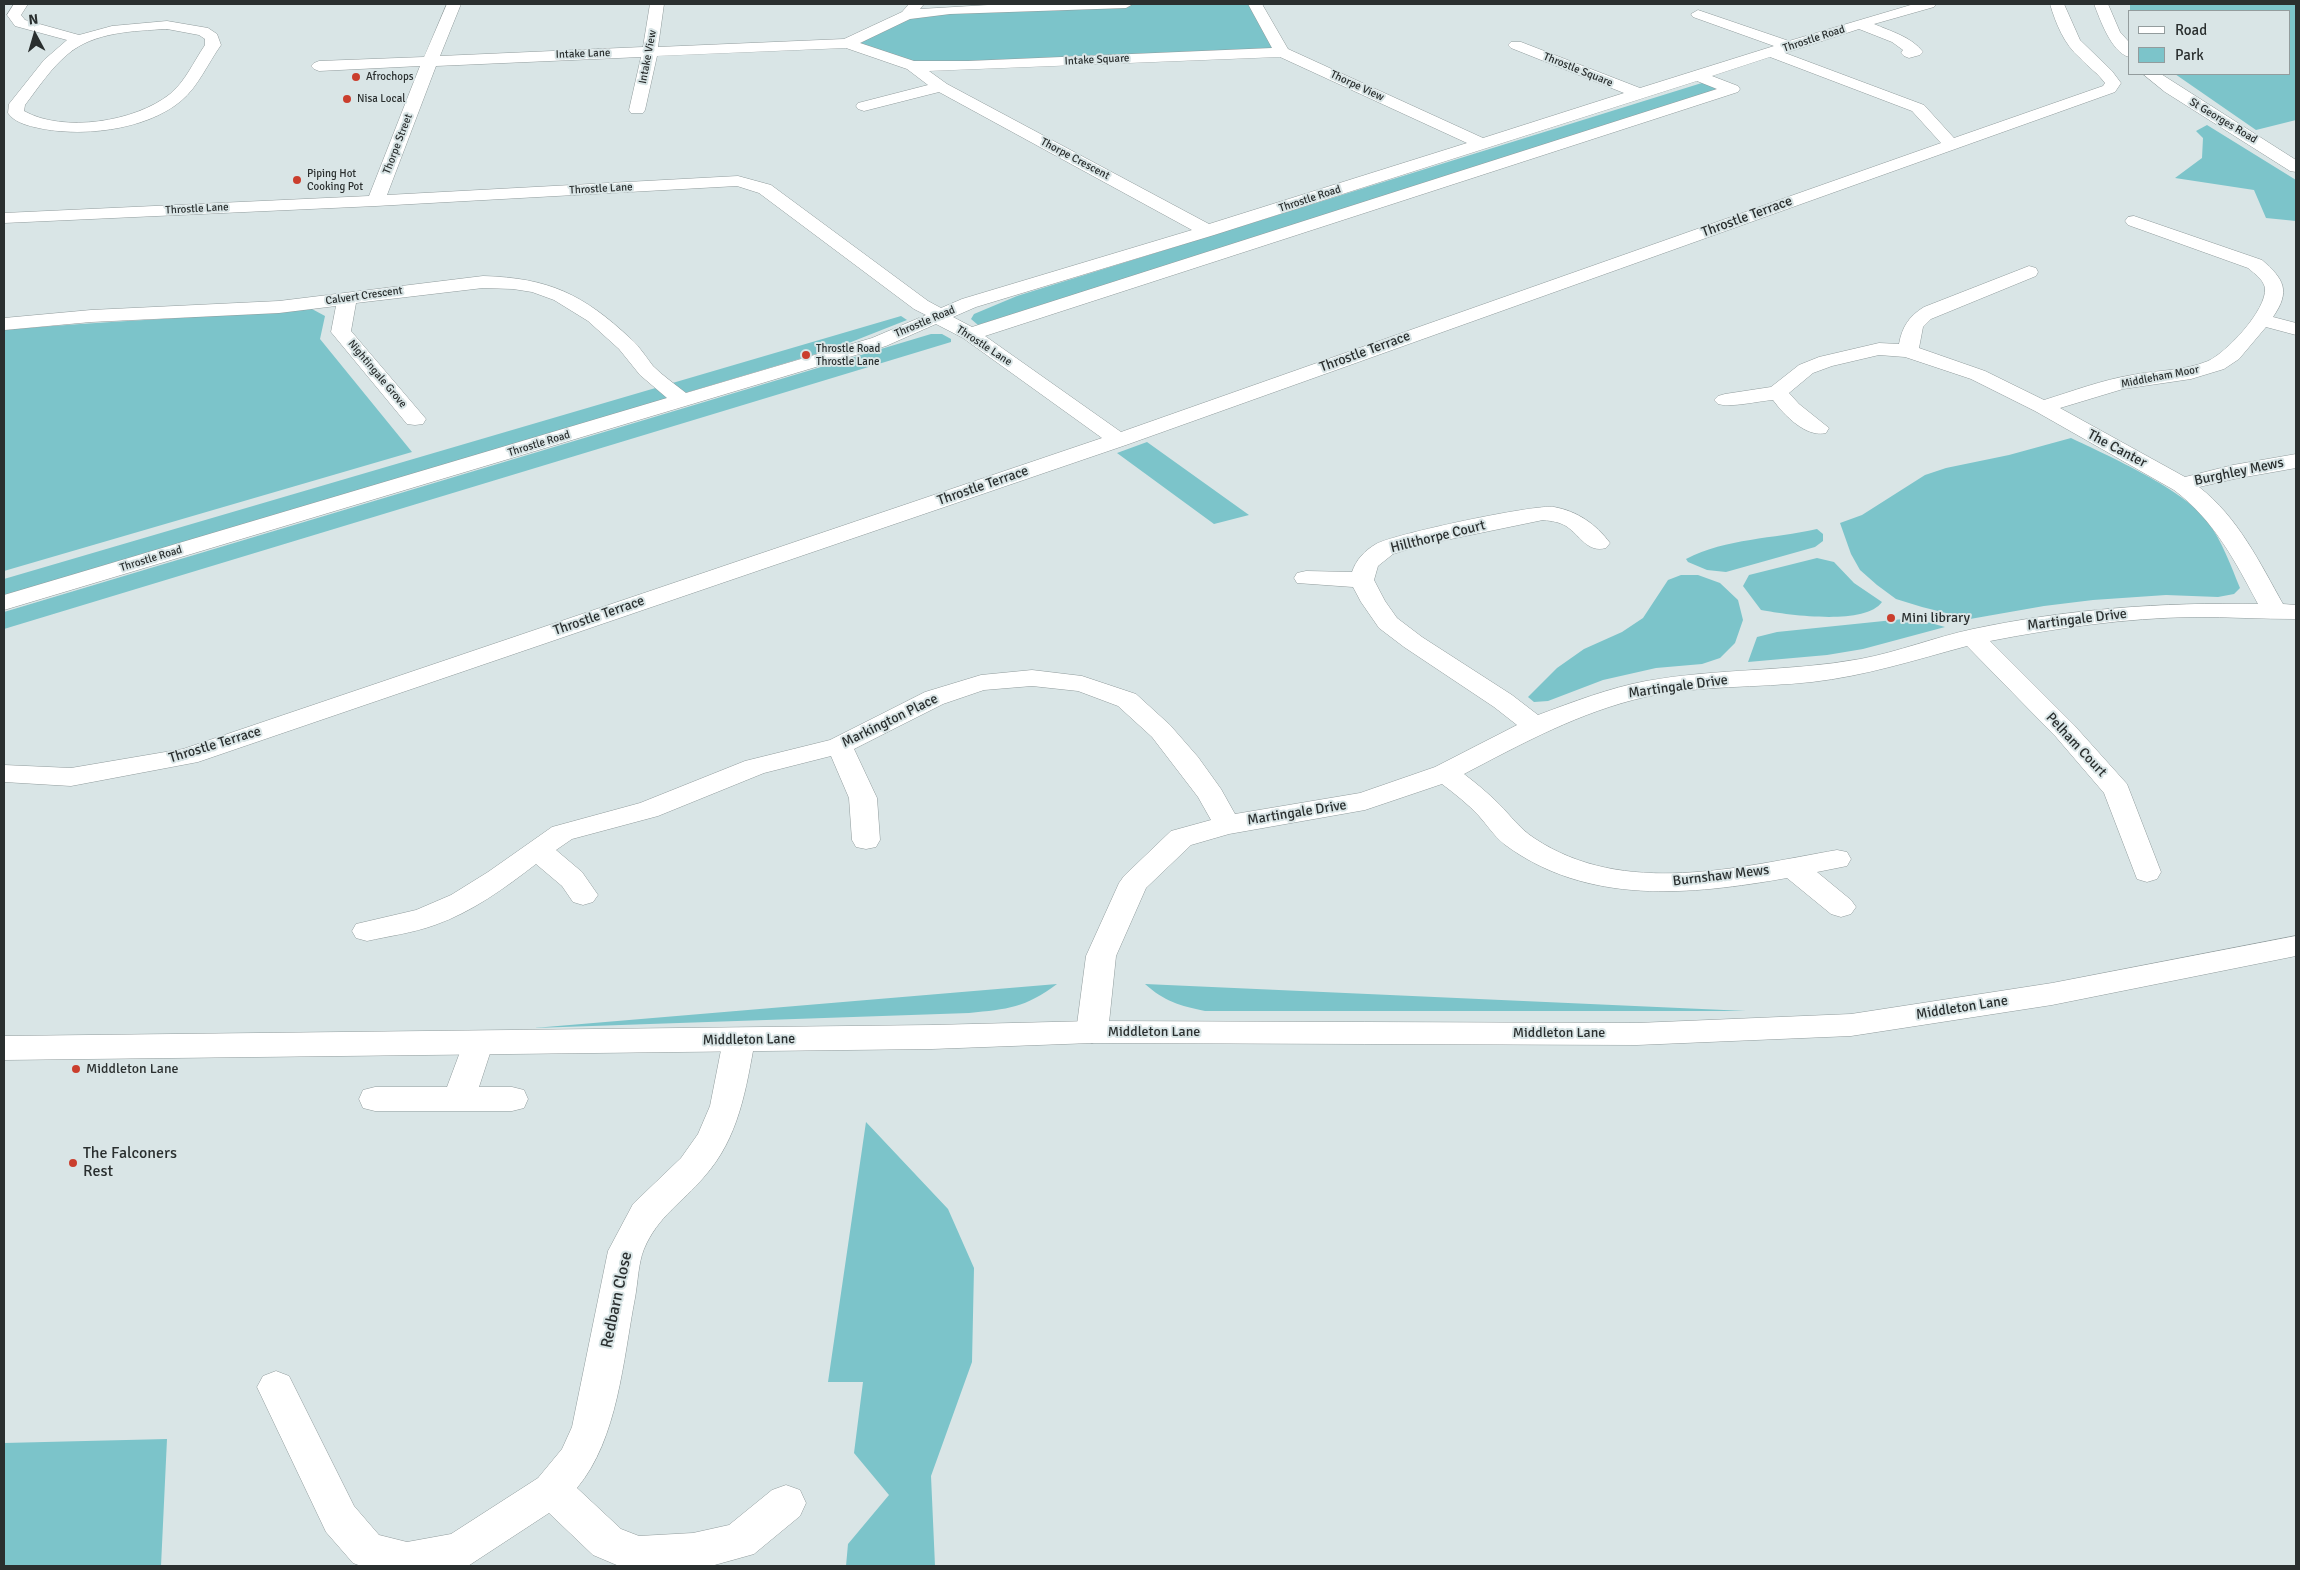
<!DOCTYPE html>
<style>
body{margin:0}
#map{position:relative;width:2300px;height:1570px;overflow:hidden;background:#d9e5e6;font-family:Signika,sans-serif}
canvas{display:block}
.frame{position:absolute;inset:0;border:5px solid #2a2f2f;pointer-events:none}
.legend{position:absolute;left:2128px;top:10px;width:162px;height:65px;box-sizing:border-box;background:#d9e5e6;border:1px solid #939c9d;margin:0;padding:6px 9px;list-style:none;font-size:15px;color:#2a2f2f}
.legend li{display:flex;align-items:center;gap:10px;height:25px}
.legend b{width:25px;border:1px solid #939c9d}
.north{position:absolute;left:10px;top:10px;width:50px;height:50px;-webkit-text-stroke:4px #d9e5e6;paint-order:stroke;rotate:354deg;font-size:14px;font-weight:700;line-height:20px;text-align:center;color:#2a2f2f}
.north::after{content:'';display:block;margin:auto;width:18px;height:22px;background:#2a2f2f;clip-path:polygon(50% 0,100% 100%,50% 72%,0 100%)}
</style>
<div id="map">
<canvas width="2300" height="1570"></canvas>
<div class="frame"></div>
<ul class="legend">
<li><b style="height:6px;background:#fff"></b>Road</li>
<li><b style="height:14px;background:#7cc4ca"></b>Park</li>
</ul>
<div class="north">N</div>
</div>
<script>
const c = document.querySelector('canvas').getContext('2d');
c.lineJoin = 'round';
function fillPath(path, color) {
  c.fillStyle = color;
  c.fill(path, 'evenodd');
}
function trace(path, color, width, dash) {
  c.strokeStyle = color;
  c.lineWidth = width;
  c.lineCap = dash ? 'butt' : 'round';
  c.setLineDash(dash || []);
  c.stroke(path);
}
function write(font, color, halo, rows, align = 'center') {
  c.font = font + ' Signika,sans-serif';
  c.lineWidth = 4;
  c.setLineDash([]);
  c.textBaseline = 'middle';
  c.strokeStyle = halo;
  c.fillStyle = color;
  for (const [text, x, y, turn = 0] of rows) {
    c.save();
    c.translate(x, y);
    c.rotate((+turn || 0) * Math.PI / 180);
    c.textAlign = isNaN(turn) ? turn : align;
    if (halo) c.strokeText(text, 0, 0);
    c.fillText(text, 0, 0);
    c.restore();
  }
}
const green = new Path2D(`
 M1126,4H1255L1282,52L912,66L847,43L907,15L950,10Z
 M2130,4H2296V120L2256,130L2175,74H2289V11H2130Z
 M1705,82L1715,86V92L978,325L971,319L974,314L1017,296Z
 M2207,125L2296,180V221L2266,218L2254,190L2175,178L2202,158L2203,138L2196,131Z
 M312,309L325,316L320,339L412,452L4,571V330C106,321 209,317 312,309Z
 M901,316L907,320L836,348L4,596V579Z
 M931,334H942L951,339V342L4,629V612Z
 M2071,438C2107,455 2187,491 2208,522C2222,541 2231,566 2240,588L2234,594L2218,597L2166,595L2093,600L2044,606L1970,619L1922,607L1896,599L1877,585L1860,570L1851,554L1840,523L1862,515L1925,475L1946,468L2009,455Z
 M1147,442L1249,515L1214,524L1117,453Z
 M1817,529L1823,534V541L1815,547L1726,572L1707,570L1688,562L1686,559C1727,538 1773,539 1817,529Z
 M1817,558L1834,562L1854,583L1882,602C1865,626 1788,615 1761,610L1743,586L1749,575Z
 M1681,575H1698L1720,583L1738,600L1743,620L1735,643L1720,658L1702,664L1656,668L1603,680L1548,701L1534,702L1528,697L1557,668L1584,649L1622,632L1643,618L1668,580Z
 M1913,618L1945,627L1863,649L1827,655L1748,662L1757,637L1777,632Z
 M1057,984C1025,1008 1008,1009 969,1013L534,1028Z
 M1145,984L1746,1011H1205C1180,1006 1164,1001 1145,984Z
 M866,1122L948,1209L974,1268L972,1362L931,1476L935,1566H846L848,1544L889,1495L854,1453L863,1382H828Z
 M167,1439L161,1566H4V1443Z`);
const minor = new Path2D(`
 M14,4H28L21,15L25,20L79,35L112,26L167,21L208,28L217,34L221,45C208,63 198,87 181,101C145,131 78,138 34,127C25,125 13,121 8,113L9,104L44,60L67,40L15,26L7,15ZM167,29L199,35L205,39V45C194,61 185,82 170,94C135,122 63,133 24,111L25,105C38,88 51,68 68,54C94,32 133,31 167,29Z
 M447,4H461L440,56L643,47L650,4H664L658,47L844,39L902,12L909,4H924L920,9L1005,4H1133L1126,8L950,14L910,19L860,43L914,61H968L1272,48L1248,4H1262L1288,49L1483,138L1624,93L1511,48L1508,45L1511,42H1521L1640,88L1774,46L1693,17L1691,14L1698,10L1789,41L1914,4H1936L1934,7L1874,24C1890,31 1912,37 1923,52L1920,55L1909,58L1904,56L1901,53L1903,50L1892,42L1859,29L1785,53L1924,105L1954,138L2103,86L2105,83C2098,73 2088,67 2080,58C2064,44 2056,24 2050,4H2064L2080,40L2112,71L2121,83L2115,92L1126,445L198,762L71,786L4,782V765L71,768L183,749L1102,438L963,338L936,324L886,346L4,610V595L667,398L640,375L619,349L588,321L554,300L532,292L513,289L483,288L356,303L351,331L426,419L423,424L415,425L407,424L331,332L336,306L279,313L91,322L4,330V318L91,310L279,301L483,276C549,278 583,294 631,339C640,347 646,357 653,366C663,376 675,384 686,393L872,338L926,315L914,309L759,193L737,186L376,206L4,223V213L369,196L420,66L319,71L314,69L311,66L314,63L319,61L424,57ZM846,48L907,69L928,85L858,103L856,106L858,109L864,111L939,92L1192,230L962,299L941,308L928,301L771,185L738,176L387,195L436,66L641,57L629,110L631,113H643L645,110L657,56ZM1280,57L1467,143L1209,224L947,84L929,71ZM1770,57L1912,111L1941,143L1121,432L985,336L1738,92L1740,89L1738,86L1712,76ZM1697,81L1717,89L972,327L953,317L976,307L1214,235Z
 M2094,4H2108L2120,32L2129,42V57C2111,52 2100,19 2094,4Z
 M2143,74H2161L2296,160V172L2290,171L2165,92Z
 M2134,216L2262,260C2284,279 2291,291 2273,317L2296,323V335L2266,327L2239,359L2224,369L2191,379L2123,389L2060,408L2185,477L2233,465L2296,454V468L2234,479L2199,487C2238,517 2260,563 2283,604L2296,605V619C2262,619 2228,617 2194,617C2125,618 2057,628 1990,641L2074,725L2127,784L2161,872L2157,879L2147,882L2137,879L2104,793L2056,737L1967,646C1915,660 1865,676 1812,682C1757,688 1700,685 1645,697C1580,712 1523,743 1464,774C1476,783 1488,793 1499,804C1511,816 1519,828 1534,838C1624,898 1739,867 1837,850L1847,852L1851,859L1847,866L1817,872L1851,900L1856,907L1851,914L1841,917L1831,914L1787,878C1691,895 1587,906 1504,844C1494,836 1488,826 1479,816C1468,804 1455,794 1442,784L1365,810L1229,834L1191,845L1146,888L1116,956L1108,1032L1103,1040L1092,1043L1081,1040L1076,1032L1086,956L1119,883L1124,876L1171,831L1211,820L1198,797L1152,737L1118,706L1078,691L1032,686L984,690L943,704L854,749L877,798L880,840L876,847L866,849L856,847L852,840L849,798L831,756L764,773L658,816L572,839L556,850L582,872L598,895L593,902L583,905L573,902L562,886L536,864C505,888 472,912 435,925C413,933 389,936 367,941L356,938L352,931L356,924L416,910L451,895L488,872L552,827L640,803L745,761L830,740L925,692L981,675L1032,670L1082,676L1136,694L1170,725L1198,757L1221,789L1235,814L1360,793L1435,767L1517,725L1494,707L1404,647L1379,628L1361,602L1353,587L1297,583L1294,578L1297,573L1306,571L1352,572C1356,560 1364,551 1376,544C1394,534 1535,504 1554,507C1577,511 1596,524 1610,543L1606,548C1587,553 1581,536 1566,526C1559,522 1552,521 1543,520L1422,545L1393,554L1378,566L1374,580L1385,601L1397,618L1422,637L1512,695L1538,715C1573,702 1609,688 1646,681C1717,668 1789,672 1860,659C1898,652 1935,637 1973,629C2068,609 2162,602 2258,604C2235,561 2214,520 2174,490L2035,411L1971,379L1905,357L1879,355L1832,366L1813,373L1789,393L1799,404L1829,428L1826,433C1806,438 1784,415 1773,400C1758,401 1731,408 1718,404L1714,400L1718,396L1725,394L1771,387L1799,365L1819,357L1879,343L1899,344C1902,327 1909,316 1924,307L2029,266L2036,268L2038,272L2036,276L1931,319L1923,327L1919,348L1985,371L2044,400C2073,391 2102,380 2132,375C2157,370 2184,371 2208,361C2226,353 2267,310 2265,288C2263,279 2255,274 2248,268L2128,225L2125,221L2128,217Z
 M739,1028L750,1032L755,1040C746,1089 739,1138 704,1177C682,1203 658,1216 644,1249C638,1264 638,1282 635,1298C623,1360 618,1439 577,1488L621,1529L639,1536L693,1533L729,1525L772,1490L786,1485L800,1490L806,1503L800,1516L754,1554L711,1566H619L593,1555L549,1513L468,1566H361L353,1563L326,1532L257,1387L263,1376L276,1371L289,1376L354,1506L379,1535L407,1542L451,1534L538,1478L562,1449L572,1427L608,1251L633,1204L681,1158L698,1134L710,1106L723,1040L728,1032Z
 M477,1032L488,1036L493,1044L479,1087H512L524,1090L528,1099L524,1108L512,1111H375L363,1108L359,1099L363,1090L375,1087H447L466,1036Z`);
const major = new Path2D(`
 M2296,936V956L2052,1005L1851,1036L1637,1045L1092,1043L932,1049L4,1060V1036L932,1025L1092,1021L1637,1023L1851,1014L2052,983Z`);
const markers = [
 [356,77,5,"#ca3e2d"],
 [347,99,5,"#ca3e2d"],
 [297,180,5,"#ca3e2d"],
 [806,355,5,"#ca3e2d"],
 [1891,618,5,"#ca3e2d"],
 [76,1069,5,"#ca3e2d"],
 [73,1163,5,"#ca3e2d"]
];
const farStreetnames = [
 ["Throstle Road",1814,39,-18],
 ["Intake Lane",583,54,-2],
 ["Intake View",648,57,-79],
 ["Intake Square",1097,60,-3],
 ["Throstle Square",1578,70,22],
 ["Thorpe View",1357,86,25],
 ["St Georges Road",2223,121,31],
 ["Thorpe Street",398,144,-69],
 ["Thorpe Crescent",1075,159,28],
 ["Throstle Lane",601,189,-3],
 ["Throstle Road",1310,199,-18],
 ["Throstle Lane",197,209,-3],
 ["Calvert Crescent",364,296,-8],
 ["Throstle Road",925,322,-23],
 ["Throstle Lane",984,346,33],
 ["Nightingale Grove",377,374,50],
 ["Middleham Moor",2160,377,-11],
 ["Throstle Road",539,444,-17],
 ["Throstle Road",151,559,-17]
];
const farPoinames = [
 ["Afrochops",366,77],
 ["Nisa Local",357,99],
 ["Piping Hot",307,174],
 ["Cooking Pot",307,187],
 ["Throstle Road",816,349],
 ["Throstle Lane",816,362]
];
const streetNames = [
 ["Throstle Terrace",1747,217,-20],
 ["Throstle Terrace",1365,352,-20],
 ["The Canter",2117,449,28],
 ["Burghley Mews",2239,472,-12],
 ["Throstle Terrace",983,486,-19],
 ["Hillthorpe Court",1438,537,-14],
 ["Throstle Terrace",599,616,-19],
 ["Martingale Drive",2077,620,-7],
 ["Martingale Drive",1678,687,-8],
 ["Markington Place",890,721,-26],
 ["Throstle Terrace",215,745,-17],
 ["Pelham Court",2076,745,47],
 ["Martingale Drive",1297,813,-9],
 ["Burnshaw Mews",1721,876,-7],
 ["Middleton Lane",1962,1008,-9],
 ["Middleton Lane",1154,1032],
 ["Middleton Lane",1559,1033],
 ["Middleton Lane",749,1040,-1]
];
const poiNames = [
 ["Mini library",1901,618],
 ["Middleton Lane",86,1069]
];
const nearPoinames = [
 ["The Falconers",83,1154],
 ["Rest",83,1172]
];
const nearStreetnames = [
 ["Redbarn Close",617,1300,-78]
];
fillPath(green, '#7cc4ca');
trace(minor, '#909b9c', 1);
trace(major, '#909b9c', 1);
fillPath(minor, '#fff');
fillPath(major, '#fff');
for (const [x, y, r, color] of markers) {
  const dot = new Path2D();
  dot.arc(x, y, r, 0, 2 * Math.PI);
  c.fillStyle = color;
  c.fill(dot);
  trace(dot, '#d9e5e6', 2);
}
write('11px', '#2a2f2f', '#d9e5e6', farStreetnames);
write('11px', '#2a2f2f', '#d9e5e6', farPoinames, 'left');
write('14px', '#2a2f2f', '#d9e5e6', streetNames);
write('14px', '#2a2f2f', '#d9e5e6', poiNames, 'left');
write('16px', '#2a2f2f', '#d9e5e6', nearPoinames, 'left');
write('16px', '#2a2f2f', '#d9e5e6', nearStreetnames);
</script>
